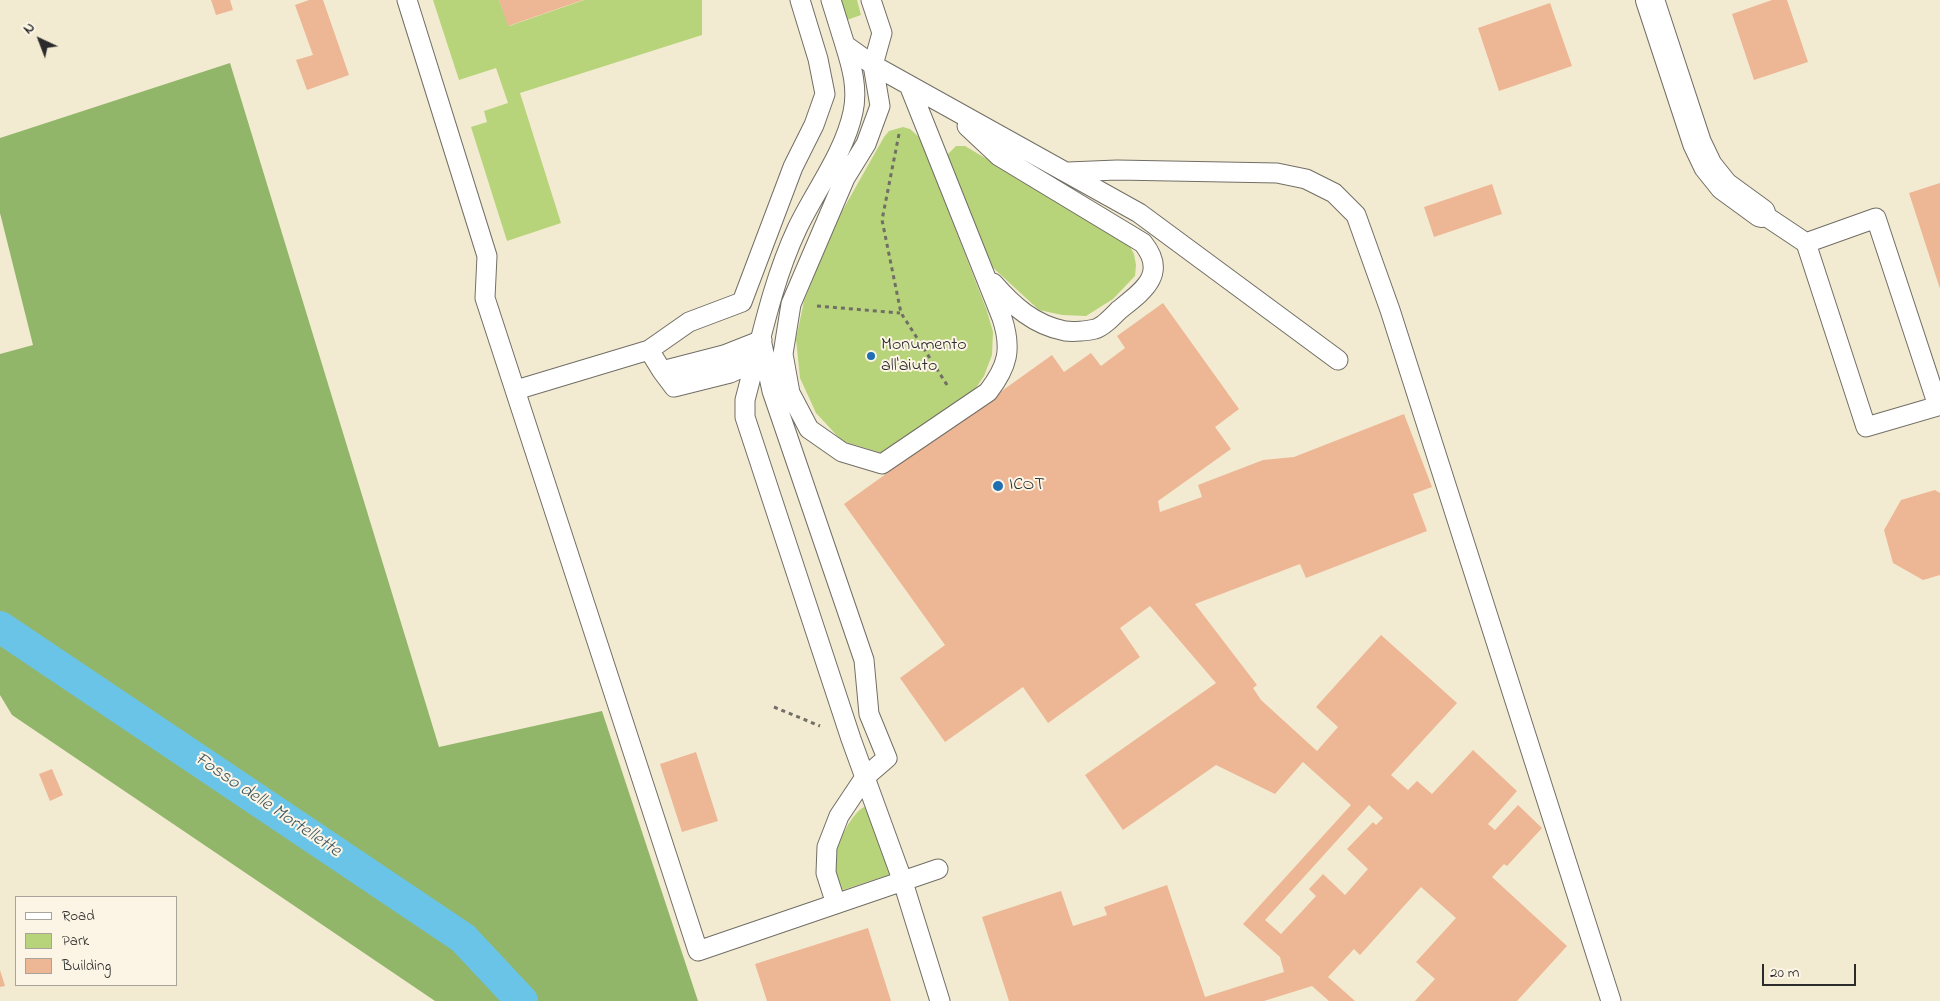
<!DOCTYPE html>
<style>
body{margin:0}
#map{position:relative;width:1940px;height:1001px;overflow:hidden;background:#f3ebd1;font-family:"Indie Flower",sans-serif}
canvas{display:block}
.legend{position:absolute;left:15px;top:896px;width:162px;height:90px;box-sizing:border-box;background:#fcf5e5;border:1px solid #a8a49b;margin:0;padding:6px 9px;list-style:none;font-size:15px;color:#2b2b2b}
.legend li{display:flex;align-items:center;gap:10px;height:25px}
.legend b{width:25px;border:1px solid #a8a49b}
.north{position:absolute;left:15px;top:15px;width:50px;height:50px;-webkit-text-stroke:4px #fcf5e5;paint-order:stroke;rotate:317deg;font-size:14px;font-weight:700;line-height:20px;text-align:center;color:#2b2b2b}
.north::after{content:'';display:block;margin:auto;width:18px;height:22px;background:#2b2b2b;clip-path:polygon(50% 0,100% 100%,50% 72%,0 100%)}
.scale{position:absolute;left:1762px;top:964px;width:94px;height:22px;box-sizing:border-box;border:2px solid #2b2b2b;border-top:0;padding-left:6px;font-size:15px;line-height:18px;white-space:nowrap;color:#2b2b2b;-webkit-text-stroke:4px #fcf5e5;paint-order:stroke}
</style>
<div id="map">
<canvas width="1940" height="1001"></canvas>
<ul class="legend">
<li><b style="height:6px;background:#fff"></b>Road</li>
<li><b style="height:14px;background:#b7d47a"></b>Park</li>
<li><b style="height:14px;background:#edb694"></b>Building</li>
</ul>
<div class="north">N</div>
<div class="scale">20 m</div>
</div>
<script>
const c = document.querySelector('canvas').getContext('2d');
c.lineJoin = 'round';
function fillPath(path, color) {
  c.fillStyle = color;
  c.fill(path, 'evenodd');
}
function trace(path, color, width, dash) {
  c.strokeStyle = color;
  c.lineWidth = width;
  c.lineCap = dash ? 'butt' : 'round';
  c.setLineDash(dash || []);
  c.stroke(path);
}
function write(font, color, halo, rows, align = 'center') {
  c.font = font + ' "Indie Flower",sans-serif';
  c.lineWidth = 4;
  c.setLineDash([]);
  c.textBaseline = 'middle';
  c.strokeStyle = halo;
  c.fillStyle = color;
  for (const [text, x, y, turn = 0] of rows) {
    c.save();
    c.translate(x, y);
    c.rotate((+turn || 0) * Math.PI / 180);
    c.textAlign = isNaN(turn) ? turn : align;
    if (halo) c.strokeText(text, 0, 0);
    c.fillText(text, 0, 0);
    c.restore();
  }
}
const green = new Path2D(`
 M433,0H499L509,26L584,0H702V35L520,93L561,223L507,241L471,127L487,122L484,111L508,103L496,68L459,80Z
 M841,0H857L861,15L847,20Z
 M903,127L910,129L920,138L987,311L993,332L992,355L984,376L971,395L882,453L842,441L816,413L800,378L796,339L804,301L836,222L884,137L889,131Z
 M956,146H965L1120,238L1129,245L1134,254L1136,265L1135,276L1113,299L1086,316L1062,315L1039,310L989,264L947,155Z
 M864,807L869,809L891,874L840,891C838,885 834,878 834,872C831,854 849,815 864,807Z`);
const forest = new Path2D(`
 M230,63L439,747L602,711L698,1001H435L12,715L0,695V622L5,619L0,612V354L33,345L0,213V138Z`);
const canal = new Path2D(`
 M0,627L463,938L522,1001`);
const building = new Path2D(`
 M211,0H230L233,10L216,15Z
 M309,0H323L349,75L307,90L296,60L313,55L295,5Z
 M499,0H583L508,26Z
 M1772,0H1787L1808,62L1754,80L1732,14Z
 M1550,3L1572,66L1499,91L1478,28Z
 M1940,183V289L1909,193Z
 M1492,184L1502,214L1434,237L1424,207Z
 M1163,303L1239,409L1215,427L1231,449L1158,501L1160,512L1202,497L1198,485L1263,460L1294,457L1404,414L1432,487L1413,494L1427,531L1306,578L1300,564L1195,604L1257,685L1253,688L1261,700L1317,751L1338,727L1316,707L1381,635L1457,703L1391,775L1408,790L1417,781L1432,794L1473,750L1517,791L1488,824L1495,830L1518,805L1542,828L1507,866L1504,864L1492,877L1567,946L1517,1001H1415L1435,979L1416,962L1456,918L1421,887L1360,955L1354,949L1328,977L1355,1001H1329L1312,986L1264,1001H1009L982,917L1061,891L1073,926L1107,915L1104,907L1167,885L1205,997L1284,972L1280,957L1243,924L1351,805L1303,762L1275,794L1216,765L1123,830L1085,775L1216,683L1150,606L1120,628L1140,657L1048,723L1023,687L945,742L900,678L945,645L844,504L1052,355L1064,372L1091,353L1101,366L1125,348L1117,336ZM1369,805L1383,818L1376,825L1373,822L1347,849L1368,869L1345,895L1323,874L1309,889L1316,896L1281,934L1265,920Z
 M1935,490L1940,493V575L1923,580L1893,563L1884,530L1901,500Z
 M696,752L718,821L682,832L660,764Z
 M52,769L63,795L50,801L39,774Z
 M868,928L891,1001H767L755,964Z
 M0,970L5,986L0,987Z`);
const path = new Path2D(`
 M899,134L882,220L901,313L949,388
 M817,306L900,313
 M774,707L820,726`);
const lane = new Path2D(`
 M407,0L487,256L485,298L698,951L938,869
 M831,0L845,45L873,65L1139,213L1338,360
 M871,0L882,33L873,65L880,106L866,144L845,178L791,304L783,354L790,393L809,429L842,452L882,464L988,392C1008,366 1012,349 1002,318L909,85
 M845,45C852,67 858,89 853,112C844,154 815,191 797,229C772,282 760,344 745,400V417L851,739L903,882L940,1001
 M967,126L999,156L1143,243C1168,274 1143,291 1119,310C1113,316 1103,327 1095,329C1088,331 1073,332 1065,331C1034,325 1013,306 993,283
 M1068,172L1117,170L1277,173L1306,179L1334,193L1356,215L1390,310L1611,1001
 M1761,213L1806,243L1876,218L1938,406L1866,427L1806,243
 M762,340L724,355L662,371L649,350L689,322L742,302L793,167L814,125L825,94L818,59L800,0
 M762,344L772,391L864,660L869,714L887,758L865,777L839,816L827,847L826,873L836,904
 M662,371L674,387L730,373L756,361
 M516,390L649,350`);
const street = new Path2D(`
 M1650,0L1697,143L1708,166L1724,186L1761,213`);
const markers = [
 [871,356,5,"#1f6fb2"],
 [998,486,6,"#1f6fb2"]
];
const poiNames = [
 ["Monumento",881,346],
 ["all'aiuto",881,367],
 ["ICOT",1009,486]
];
const waterNames = [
 ["Fosso delle Mortellette",267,806,34]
];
fillPath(green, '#b7d47a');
fillPath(forest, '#91b66a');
trace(canal, '#6ac4e8', 32);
fillPath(building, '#edb694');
trace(lane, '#716e65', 21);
trace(street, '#716e65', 30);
trace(path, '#716e65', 3, [4, 4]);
trace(lane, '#fff', 19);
trace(street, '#fff', 28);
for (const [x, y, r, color] of markers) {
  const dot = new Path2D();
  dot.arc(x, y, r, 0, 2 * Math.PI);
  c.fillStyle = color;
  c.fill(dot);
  trace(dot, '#fcf5e5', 2);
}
write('18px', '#2b2b2b', '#fcf5e5', poiNames, 'left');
write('italic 19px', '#3e5964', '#fcf5e5', waterNames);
</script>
